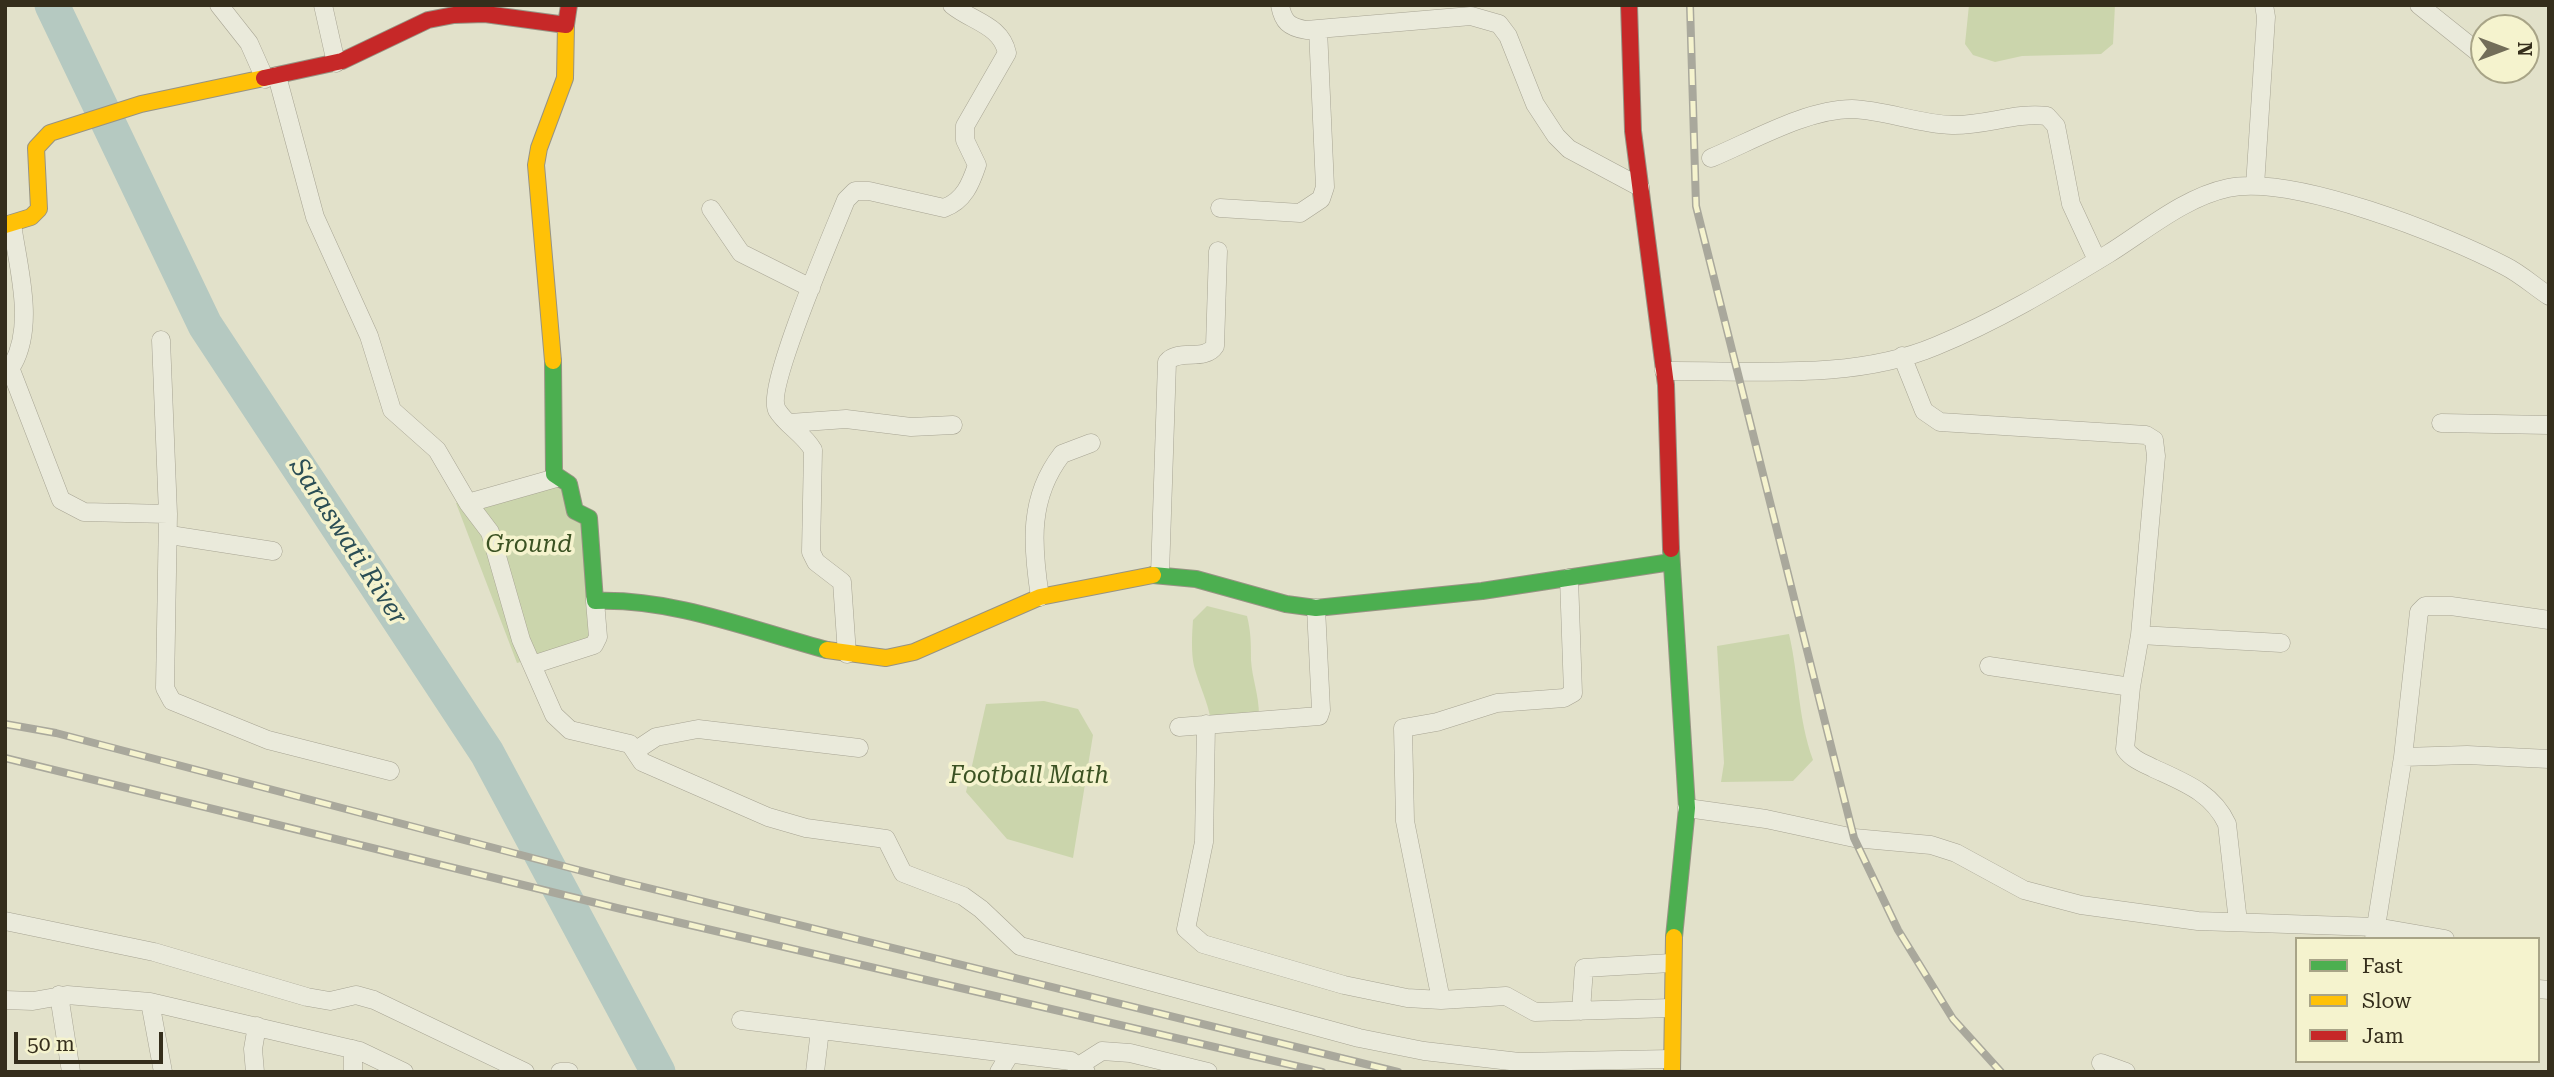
<!DOCTYPE html>
<style>
body{margin:0}
#map{position:relative;width:2554px;height:1077px;overflow:hidden;background:#e2e1ca;font-family:"Roboto Serif",serif}
canvas{display:block}
.frame{position:absolute;inset:0;border:7px solid #352e1c;pointer-events:none}
.legend{position:absolute;left:2295px;top:937px;width:245px;height:126px;box-sizing:border-box;background:#f5f3ce;border:2px solid #a8a487;margin:0;padding:9px 12px;list-style:none;font-size:21px;color:#352e1c}
.legend li{display:flex;align-items:center;gap:14px;height:35px}
.legend b{width:35px;border:2px solid #a8a487}
.north{position:absolute;left:2470px;top:14px;width:70px;height:70px;box-sizing:border-box;background:#f5f3ce;border:2px solid #a8a487;border-radius:50%;rotate:90deg;font-size:19px;font-weight:700;line-height:28px;text-align:center;color:#352e1c}
.north::after{content:'';display:block;margin:auto;width:24px;height:32px;background:#726d59;clip-path:polygon(50% 0,100% 100%,50% 72%,0 100%)}
.scale{position:absolute;left:14px;top:1032px;width:149px;height:32px;box-sizing:border-box;border:4px solid #352e1c;border-top:0;padding-left:9px;font-size:21px;line-height:24px;white-space:nowrap;color:#352e1c;-webkit-text-stroke:5px #f5f3ce;paint-order:stroke}
</style>
<div id="map">
<canvas width="2554" height="1077"></canvas>
<div class="frame"></div>
<ul class="legend">
<li><b style="height:9px;background:#4caf50"></b>Fast</li>
<li><b style="height:9px;background:#ffc107"></b>Slow</li>
<li><b style="height:9px;background:#c62828"></b>Jam</li>
</ul>
<div class="north">N</div>
<div class="scale">50 m</div>
</div>
<script>
const c = document.querySelector('canvas').getContext('2d');
c.lineJoin = 'round';
function fillPath(path, color) {
  c.fillStyle = color;
  c.fill(path, 'evenodd');
}
function trace(path, color, width, dash) {
  c.strokeStyle = color;
  c.lineWidth = width;
  c.lineCap = dash ? 'butt' : 'round';
  c.setLineDash(dash || []);
  c.stroke(path);
}
function write(font, color, halo, rows, align = 'center') {
  c.font = font + ' "Roboto Serif",serif';
  c.lineWidth = 7;
  c.setLineDash([]);
  c.textBaseline = 'middle';
  c.strokeStyle = halo;
  c.fillStyle = color;
  for (const [text, x, y, turn = 0] of rows) {
    c.save();
    c.translate(x, y);
    c.rotate((+turn || 0) * Math.PI / 180);
    c.textAlign = isNaN(turn) ? turn : align;
    if (halo) c.strokeText(text, 0, 0);
    c.fillText(text, 0, 0);
    c.restore();
  }
}
const green = new Path2D(`
 M1969,5H2115L2113,44L2101,54L2022,56L1995,62L1973,55L1965,44Z
 M575,478L596,640L517,663L456,503Z
 M1207,606L1247,616C1251,632 1251,644 1251,660C1252,678 1259,695 1259,715L1211,721C1208,702 1199,685 1194,666C1191,652 1192,634 1193,620Z
 M1789,634C1799,677 1798,719 1813,760L1793,781L1721,782L1724,763L1717,646Z
 M1044,701L1078,709L1093,735L1073,858L1007,839L966,792L986,704Z`);
const river = new Path2D(`
 M52,5L205,325L487,753L658,1072`);
const street = new Path2D(`
 M219,5L249,43L265,79
 M323,5L336,63
 M1280,5C1283,22 1289,27 1306,30L1471,16L1499,24L1508,36L1535,104L1556,136L1569,149L1640,187
 M2419,5L2484,57
 M277,76L315,217L369,336L392,410L437,450L468,503L556,478
 M1711,158C1752,141 1807,109 1852,109C1885,110 1918,124 1952,125C1985,126 2015,112 2047,116L2056,126L2071,204L2097,260
 M2255,186L2266,17L2264,5
 M1220,208L1300,213L1321,199L1325,187L1318,29
 M711,209L741,253L811,288
 M161,340L168,514
 M1902,356L1924,411L1940,422L2146,435L2154,440L2156,456L2140,635L2131,687L2125,749C2132,759 2143,763 2153,768C2183,782 2212,792 2227,824L2238,922
 M9,365L61,500L84,512L168,514L165,688L172,701L268,740L390,771
 M5,366L13,364C35,324 18,267 12,224
 M1664,371C1752,370 1853,381 1936,346C1997,321 2052,288 2108,254C2145,231 2185,197 2228,188C2293,174 2446,235 2505,266C2521,274 2535,287 2549,296
 M790,423L846,419L911,427L953,425
 M2441,423L2549,425
 M468,503L490,532L521,640L554,715L570,730L630,744L642,762L768,817L806,828L886,839L903,873L963,896L981,909L1020,946L1359,1038L1424,1051L1519,1062L1671,1059
 M170,535L273,551
 M1160,574L1167,362C1178,348 1205,362 1215,346L1218,251
 M1040,597C1032,545 1028,498 1062,454L1091,443
 M2140,635L2281,643
 M847,654L842,582L816,562L811,552L813,450C804,434 786,425 777,410C765,389 834,230 846,200L855,191H869L944,208C964,201 971,183 977,165L965,140V126L1007,53C1001,25 973,22 952,5
 M532,665L594,645L598,637L595,601
 M1989,666L2131,687
 M1206,724L1204,842L1186,929L1203,944L1344,985L1407,998L1441,1000L1506,996L1535,1012L1671,1008
 M1179,727L1319,716L1321,710L1316,608
 M635,751L656,737L698,729L859,748
 M2403,757L2467,755L2549,759
 M1687,808L1766,819L1854,838L1931,845L1956,853L2024,890L2081,905L2198,921L2376,927L2445,939
 M5,921L154,952L307,997L330,1001L356,995L374,1000L525,1072
 M2374,939L2403,757L2419,612L2425,606H2451L2549,620
 M2538,989L2549,990
 M59,995L71,1072
 M5,1000L33,1001L67,995L150,1002L360,1051L404,1072
 M1441,1000L1405,821L1403,728L1437,722L1497,703L1564,698L1573,693L1569,578
 M150,1002L163,1072
 M1581,1011L1584,968L1671,963
 M741,1020L1071,1061L1086,1072
 M353,1049V1072
 M2101,1063L2126,1072
 M1080,1065L1102,1051L1130,1053L1208,1072
 M255,1072L253,1049L257,1026
 M560,1072H569
 M815,1072L820,1030
 M999,1072L1010,1054`);
const fast = new Path2D(`
 M553,361L554,474L569,484L575,511L589,518L595,601C673,598 752,630 827,650
 M1671,549L1687,808L1674,937
 M1153,575L1196,579L1286,604L1316,608L1482,591L1671,562`);
const slow = new Path2D(`
 M5,225L31,217L39,209L36,148L50,133L141,104L264,78
 M553,361L536,165L539,148L565,78L566,25
 M827,650L886,658L914,652L1040,597L1153,575
 M1672,1072L1674,937`);
const jam = new Path2D(`
 M1629,5L1633,131L1666,385L1671,549
 M264,78L342,61L428,20L454,15L485,14L566,25L569,5`);
const rail = new Path2D(`
 M1690,5L1696,206L1854,838L1898,930L1953,1019L2001,1072
 M5,724L56,733L624,882L1398,1072
 M5,758L621,909L1322,1072`);
const parkNames = [
 ["Ground",529,545],
 ["Football Math",1029,776]
];
const waterNames = [
 ["Saraswati River",348,542,57]
];
fillPath(green, '#cbd5ac');
trace(river, '#b5c9c1', 35);
trace(street, '#a7a493', 19);
trace(fast, '#979383', 18);
trace(slow, '#979383', 18);
trace(jam, '#979383', 18);
trace(street, '#eaeadb', 18);
trace(fast, '#4caf50', 16);
trace(slow, '#ffc107', 16);
trace(jam, '#c62828', 16);
trace(rail, '#a9a89c', 8);
trace(rail, '#f5f3ce', 5, [16]);
write('italic 24px', '#3b5223', '#f5f3ce', parkNames);
write('italic 26px', '#2b4e55', '#f5f3ce', waterNames);
</script>
